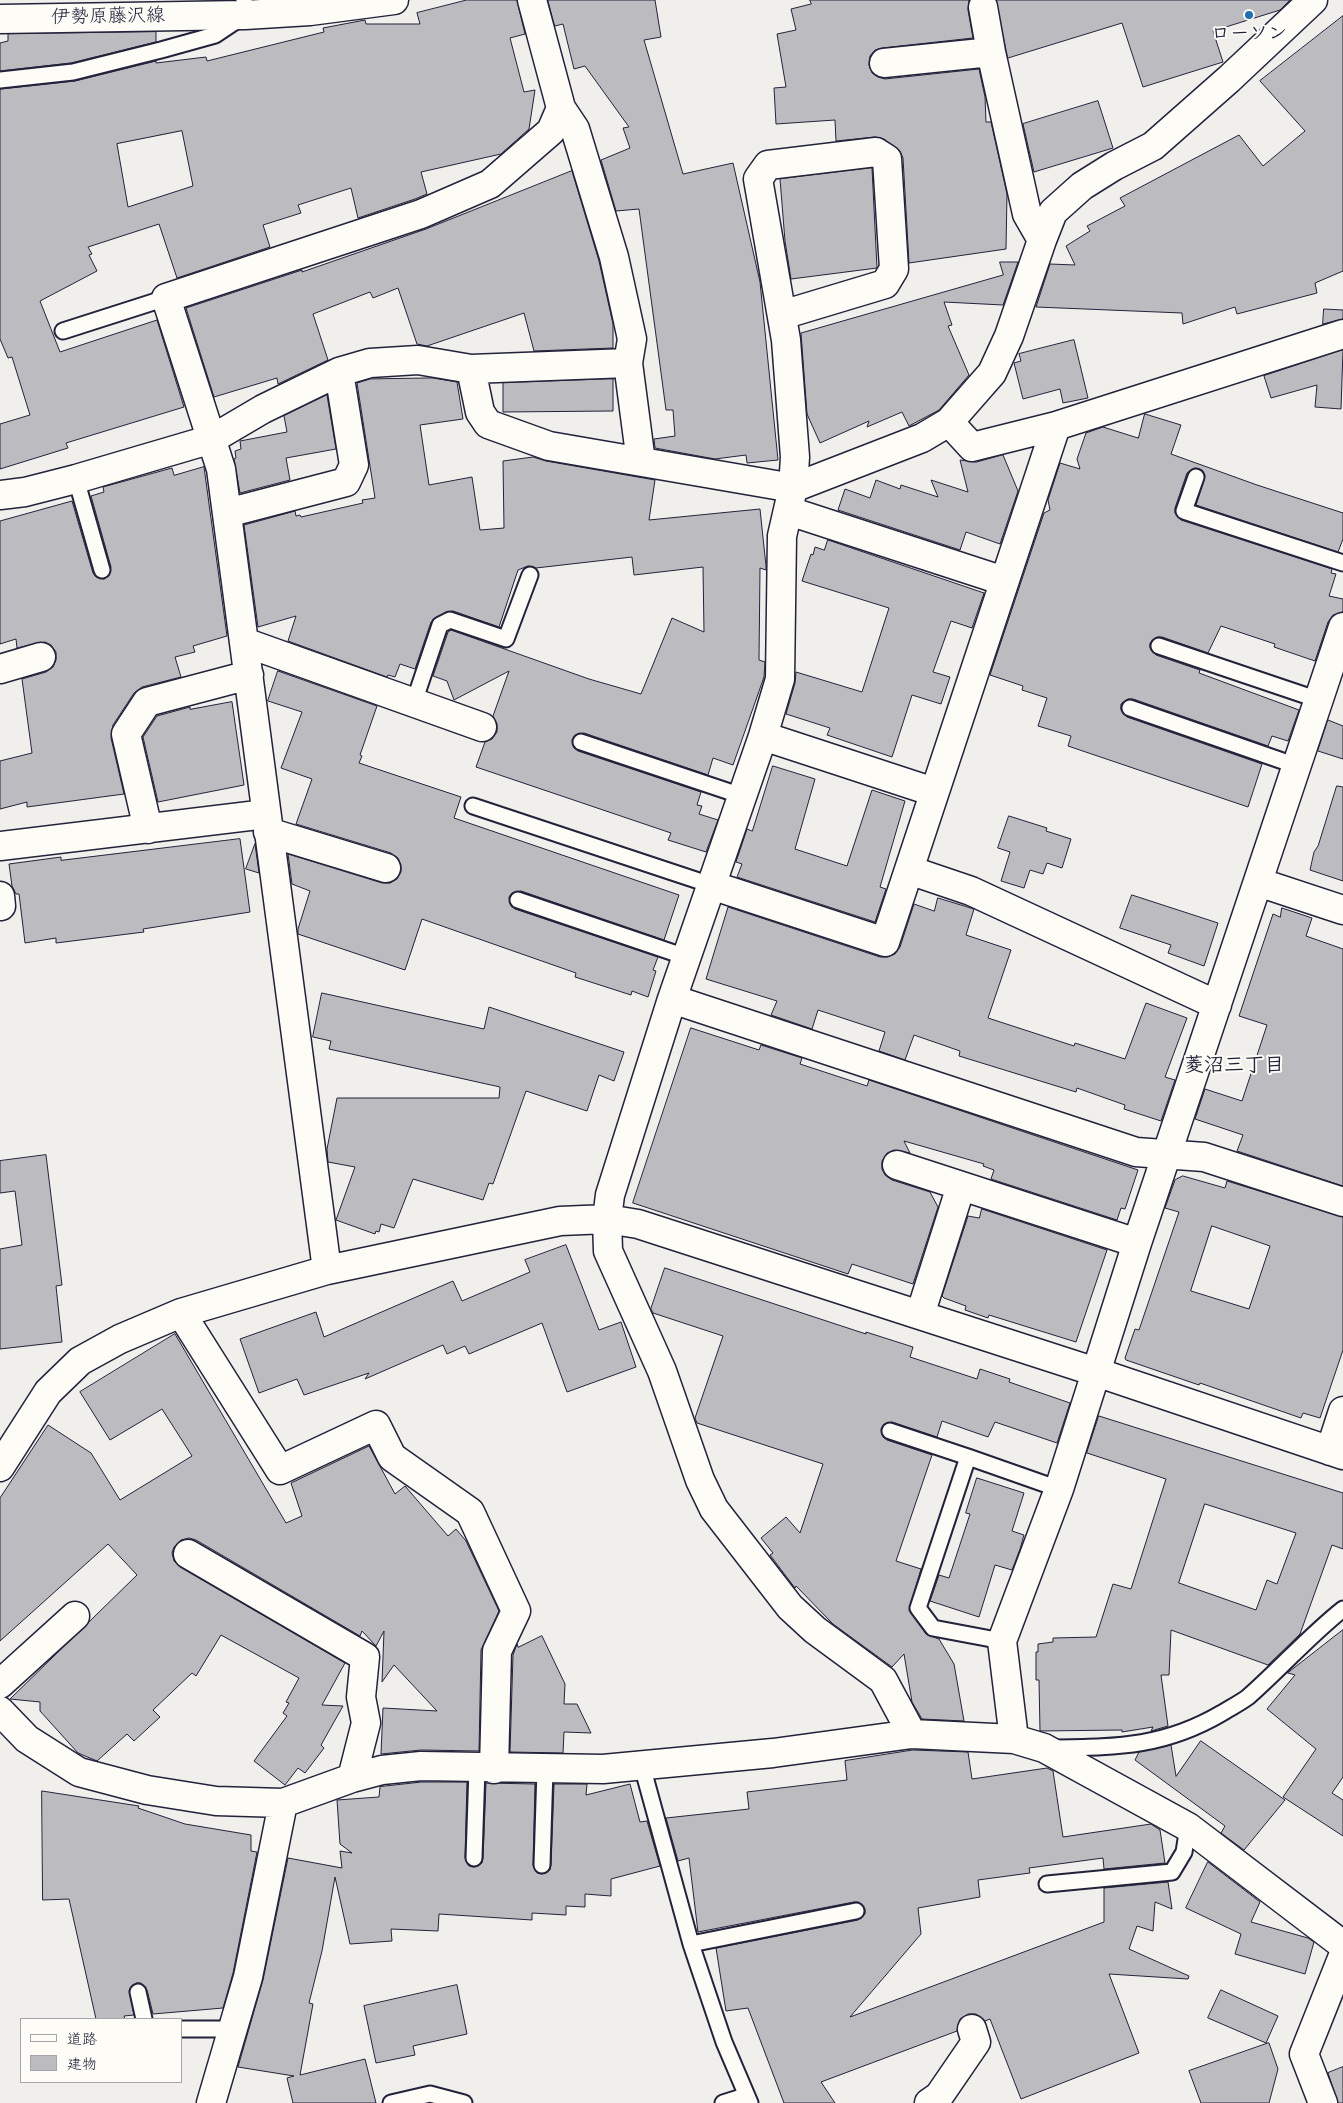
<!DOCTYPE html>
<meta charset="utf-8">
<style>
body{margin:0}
#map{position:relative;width:1343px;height:2103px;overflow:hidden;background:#f0efec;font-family:Itim,"Klee One",sans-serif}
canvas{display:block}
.legend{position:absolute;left:20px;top:2018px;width:162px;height:65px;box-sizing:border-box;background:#fdfcf7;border:1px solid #a5a5ac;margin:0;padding:6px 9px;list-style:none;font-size:15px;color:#22223b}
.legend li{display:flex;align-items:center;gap:10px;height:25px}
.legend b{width:25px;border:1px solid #a5a5ac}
</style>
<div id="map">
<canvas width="1343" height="2103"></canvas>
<ul class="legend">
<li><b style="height:6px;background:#fdfcf7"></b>道路</li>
<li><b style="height:14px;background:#bcbcc0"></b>建物</li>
</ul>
</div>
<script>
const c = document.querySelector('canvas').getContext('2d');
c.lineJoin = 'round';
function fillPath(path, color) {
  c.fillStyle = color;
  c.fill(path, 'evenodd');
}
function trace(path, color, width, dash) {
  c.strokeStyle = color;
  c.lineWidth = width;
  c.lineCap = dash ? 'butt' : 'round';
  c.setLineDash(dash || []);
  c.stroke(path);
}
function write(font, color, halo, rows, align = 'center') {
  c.font = font + ' Itim,"Klee One",sans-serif';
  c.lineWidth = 4;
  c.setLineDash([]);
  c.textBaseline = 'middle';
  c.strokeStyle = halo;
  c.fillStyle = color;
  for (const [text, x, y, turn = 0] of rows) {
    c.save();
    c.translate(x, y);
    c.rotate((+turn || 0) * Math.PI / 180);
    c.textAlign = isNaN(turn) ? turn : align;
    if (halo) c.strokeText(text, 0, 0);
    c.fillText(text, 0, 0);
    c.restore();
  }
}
const building = new Path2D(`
 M467,0H517L525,34L510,38L524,92L535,90L529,129L501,154L421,172L427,194L415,199L358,218L351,188L298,205L301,213L263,225L270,247L177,278L159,224L88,247L92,254L89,255L97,271L40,301L60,352L157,320L184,407L66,443L68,448L0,469V424L30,415L12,357L8,358L0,339V89L75,81L156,61V63L206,57L207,61L324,32L323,28L365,20L366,24H420L417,13ZM182,131L193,186L128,207L117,144Z
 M548,0H655L661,37L644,40L683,174L733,163L760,282L778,460L747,463L746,455L715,459L655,448L654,439L675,436L673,410H666L639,209L616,211L601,160L630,148L623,128L629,127L585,66L574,69L563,24L555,26Z
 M810,0H969L968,10L973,38L882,48L875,50L870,56L869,65L872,73L878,77L885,79L979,69L985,97L986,122H991L1007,194L1006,249L909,263L903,158L900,151L884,139L875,137L836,141L835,120L776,124L774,88L786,87L777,34L796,30L791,9L811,4Z
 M996,0H1290L1280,10L1213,31L1223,62L1143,87L1122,23L1008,58Z
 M1343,16V271L1315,283L1317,293L1237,314L1235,307L1183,324L1182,313L1036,307L1050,264L1075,265L1066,246L1090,231L1087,226L1125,206L1120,198L1239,135L1263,166L1305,131L1260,81Z
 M156,32V42L71,63L0,71V43L8,41V34Z
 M1098,101L1113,148L1034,172L1023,124Z
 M872,168L877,268L791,279L785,241L780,179Z
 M572,171L599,261L613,324V348L534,351L524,313L427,346L417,344L398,288L373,298L370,292L313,314L328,360L278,384L277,378L214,397L186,308L302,270V272L426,229Z
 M1000,262H1018L1003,305L944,302L952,325L948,326L969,375L939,410L909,426L902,412L867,427L869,421L820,443L807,414L801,333L1003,275Z
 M1324,309L1343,310V319L1323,324Z
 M1074,340L1088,398L1063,403L1060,389L1023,399L1014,363L1021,361L1019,354Z
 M1343,350L1341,409L1315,407L1317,385L1271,398L1264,376Z
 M433,378L457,382L463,419L420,425L429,485L472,477L480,530L504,528L503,461L533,457L546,461L655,480L649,520L760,509L766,566V570L760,568L759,660L765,662L764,677L733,765L713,758L708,775L584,733L575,735L572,740L574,748L578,751L701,792L697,805L702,806L699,814L718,820L706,852L668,840L671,833L476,767L485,742L492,739L497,732V724L493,716L509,671L454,700L447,681L433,676L448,632L451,630L589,679L641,694L672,618L704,632L703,567L634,575L632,557L536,568L528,566L518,570L499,627L453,611L446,612L431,622L415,669L400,664L395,677L388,675L387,677L288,641L296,616L258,627L244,525L295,511L296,516L300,515L301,517L363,503L362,500L375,498L357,383L370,379Z
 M613,379V411L503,412V383Z
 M327,395L336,449L286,458L290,480L240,493L234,459L236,458L235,451L241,449L240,441L287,432L284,416Z
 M1145,414L1181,425L1171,454L1257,485L1343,513V539L1338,552L1196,505L1205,476L1203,471L1195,468L1187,473L1175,508V513L1181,520L1332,569L1331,573L1336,574L1329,596L1343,599V612L1333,615L1328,622L1315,661L1274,647L1275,644L1221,626L1208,653L1162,637H1157L1150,643V648L1156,655L1200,670L1199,673L1299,710L1288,741L1272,736L1268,746L1133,699H1128L1121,704V710L1127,717L1262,764L1248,807L1068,746L1071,736L1038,726L1047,698L1022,690L1023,686L990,675L1044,513L1050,510L1048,500L1060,463L1080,469L1077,459L1086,433L1103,427L1138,438Z
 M1003,455L1018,491L1000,544L966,532L960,550L838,510L845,489L870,498L876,480L900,489L901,485L938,497L931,480L968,492L960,460L976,462Z
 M204,467L227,636L193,646L195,652L175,657L181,677L142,687L134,693L113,725L111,738L124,794L27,807V802L0,809V761L32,753L22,679L46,672L53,667L56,660V652L51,645L45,642L17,648L16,639L0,644V521L72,501L93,573L96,577L104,579L109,576L111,567L91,496L104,492L103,487L172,468L174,475Z
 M828,540L984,593L972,628L951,621L933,672L950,677L941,704L912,695L892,757L827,735L830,728L786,714L795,683L796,672L862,692L889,608L802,581L811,554L813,555L815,547L824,550Z
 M278,671L377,706L360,755L362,756L359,763L461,797L454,818L679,895L664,940L521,891L512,893L509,897L511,906L515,909L658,957L653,970L656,971L648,997L632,991L631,995L575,977L576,973L422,919L405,970L298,934V929L310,891L292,884L288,854L382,883H390L397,879L401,872V865L398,858L391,853L296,824L312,779L281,768L302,712L268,701Z
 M232,702L244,785L158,802L143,737L157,716L190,707V709Z
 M1328,720L1343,726V759L1318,751Z
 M773,766L815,779L795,849L847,866L872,790L905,801L880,887L886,889L875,922L737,877L742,864L736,862L747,829L752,831Z
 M1337,786L1343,787V881L1310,870L1314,852L1318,846Z
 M1009,816L1047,828L1046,831L1071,839L1062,868L1047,863L1043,874L1030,870L1024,888L1001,881L1010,852L998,848Z
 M240,839L250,912L143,929L144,932L56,943V938L25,943L19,894H16L12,886L9,864L61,857V860Z
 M255,844L259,873L246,869Z
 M1132,895L1218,923L1204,966L1168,953L1171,945L1120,928Z
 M938,898L974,909L966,935L1011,950L988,1018L1074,1046L1075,1043L1125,1059L1146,1003L1187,1018L1165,1077L1175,1080L1161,1121L1124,1109L1125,1105L1077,1088L1076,1092L959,1056L960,1051L914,1035L905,1060L879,1051L885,1032L818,1010L812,1029L771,1015L777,1001L706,979L728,907L880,957H888L895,954L900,947L914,904L934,911Z
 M1282,908L1312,918L1306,936L1343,949V1186L1237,1151L1243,1135L1195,1119L1205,1089L1242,1101L1267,1025L1239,1016L1273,914L1280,917Z
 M322,993L484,1029L489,1007L624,1052L614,1081L599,1075L587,1111L526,1091L493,1184L489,1183L483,1200L413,1179L394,1228L381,1224L379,1232L376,1231L375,1234L336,1220L355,1167L328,1162L327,1149L337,1098H499L500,1087L329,1049L331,1041L313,1037Z
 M691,1028L759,1050L761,1045L802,1058L800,1064L867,1086L869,1080L1138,1170L1125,1209L1121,1208L1117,1220L991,1179L994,1170L983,1166L984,1164L904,1141L910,1153L894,1150L887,1153L882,1161V1169L885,1175L892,1180L930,1192L938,1207L913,1284L852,1264L848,1274L633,1203Z
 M46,1155L62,1285L56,1286L62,1342L0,1349V1249L22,1245L15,1191L0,1193V1161Z
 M1183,1176L1225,1188L1227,1181L1343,1217V1350L1320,1418L1303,1413L1301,1418L1200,1383L1199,1385L1126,1360L1125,1358L1135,1329L1139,1330L1179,1212L1165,1208L1175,1180ZM1212,1226L1270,1246L1249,1309L1191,1291Z
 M982,1209L1107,1250L1076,1342L989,1315L988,1318L965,1310L966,1306L944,1298L942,1296L968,1216L979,1218Z
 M566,1245L599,1330L621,1322L636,1367L567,1392L542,1323L469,1354L465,1346L447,1354L443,1345L365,1379L369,1373L304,1395L297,1379L259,1393L240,1339L316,1312L324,1337L453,1281L462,1301L530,1272L525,1260Z
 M665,1268L866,1334V1332L913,1347L910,1357L977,1379L980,1369L1010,1379L1009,1382L1070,1403L1057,1443L995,1422L988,1437L942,1421L937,1437L892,1422L884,1424L881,1429L883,1437L887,1440L932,1455L896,1561L921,1569L909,1610L926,1634L939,1639L954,1664L964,1721L922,1719L912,1702L904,1654L892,1667L833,1624L796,1586L795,1588L770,1555L773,1553L761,1538L786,1517L800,1533L823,1464L697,1423L695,1418L723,1336L653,1313L651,1309Z
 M175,1334L286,1523L302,1516L291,1483L369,1446L395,1494L405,1486L448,1536L456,1529L466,1541L499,1611L481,1650L479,1751L421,1750L381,1754L383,1708L437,1711L394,1665L382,1682L384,1631L376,1646L362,1631L360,1636L196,1540L189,1538L181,1540L174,1547L172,1553L174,1561L180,1567L345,1663L322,1705L343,1706L321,1745L324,1748L305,1773L298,1768L285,1785L254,1761L287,1716L283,1713L289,1703L286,1702L299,1678L221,1635L196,1676L192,1673L153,1710L160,1717L134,1741L127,1734L97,1761L78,1753L40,1711V1702L10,1699L137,1575L108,1544L0,1641V1498L48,1425L91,1453L120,1500L192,1456L162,1409L110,1440L80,1392Z
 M1099,1416L1343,1493V1549L1332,1545L1300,1634L1268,1665L1171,1630L1169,1675H1161L1168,1726L1151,1731L1153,1727L1122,1732V1730L1040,1731L1039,1680H1036V1652H1038V1644L1053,1642V1638L1096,1637L1113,1584L1131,1589L1166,1479L1087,1453ZM1205,1504L1296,1533L1277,1584L1267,1580L1256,1610L1179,1583Z
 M977,1478L1024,1493L1012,1531L1024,1535L1020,1549L1012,1570L995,1565L979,1617L930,1601L939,1575L949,1578L970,1514L966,1513Z
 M1343,1630V1777L1332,1793L1343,1800V1836L1283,1797L1316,1749L1267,1709L1295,1675L1288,1673Z
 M542,1636L565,1684L564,1704H577L591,1733L564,1732L563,1753L510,1752L513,1655L517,1644L518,1647Z
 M1201,1741L1285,1800L1244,1850L1221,1833L1225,1826L1135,1760L1139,1752L1171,1745L1176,1776Z
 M913,1750L968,1752L972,1779L1047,1768L1053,1771L1063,1837L1151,1824L1160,1830L1165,1863L1104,1869L1103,1858L1029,1868L1030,1873L978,1880L980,1897L918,1908L921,1934L850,2017L1104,1922V1888L1168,1882L1172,1909L1155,1902L1153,1931L1137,1926L1129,1949L1189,1976L1188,1979L1109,1974L1139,2053L1021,2099L990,2019L985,2021L976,2014H968L960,2019L957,2031L821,2082L835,2103H784L748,2008L726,2011L716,1948L858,1920L865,1914V1909L859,1902H854L698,1932L689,1858L678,1861L666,1818L749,1809L747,1792L847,1780L845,1761Z
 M422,1782H467L465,1858L469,1866L474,1867L482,1863L483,1858L486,1783L535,1784L533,1865L537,1873L542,1874L550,1870L551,1865L554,1784H587L586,1795L630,1784L640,1822L647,1821L660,1866L611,1879V1896L585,1894V1907L566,1906V1915L532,1913V1920L439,1914L438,1931L391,1929L392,1941L350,1944L335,1877L322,1951L309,2003L313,2004L300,2075L365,2059L376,2103H293L287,2078L294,2076L238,2067L263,1980L288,1858L342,1868L340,1851L352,1853L340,1844L337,1800L379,1797L380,1787Z
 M42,1791L139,1806L138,1808L185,1824L251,1835V1851L257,1852L233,1973L223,2008L153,2014L147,1990L141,1983H136L129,1990L134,2015L124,2016L125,2019H96L69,1899L43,1900Z
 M1208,1862L1260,1902L1251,1922L1308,1938L1314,1942L1305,1974L1235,1954L1241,1934L1186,1908Z
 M457,1985L467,2034L413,2046L415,2055L376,2063L364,2006Z
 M1221,1990L1278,2016L1266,2043L1208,2018Z
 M1269,2043L1278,2069L1269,2103H1201L1189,2071Z
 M1343,2067V2103H1338L1328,2073Z`);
const service = new Path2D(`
 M0,80L73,72L161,50L215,35L245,15L244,0
 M63,331L166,298
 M1196,477L1184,511L1343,563
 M76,479L102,570
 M1159,646L1319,700
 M414,702L440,625L450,620L506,639L530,575
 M1130,708L1297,766
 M581,742L742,796
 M473,806L711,885
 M518,900L686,957
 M890,1431L968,1457
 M1002,1641L933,1628L918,1608L968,1457L1059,1489
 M1053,1748C1118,1747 1164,1747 1222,1713C1230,1708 1240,1703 1248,1697C1281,1668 1309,1636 1343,1609
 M642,1766L691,1944L724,2042L750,2103
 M474,1858L477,1768
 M542,1865L545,1769
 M1047,1884L1172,1872L1184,1852L1188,1827
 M691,1944L856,1911
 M138,1992L144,2019
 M181,2029H233
 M391,2103L430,2094L464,2103
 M723,2103L745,2096`);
const minor = new Path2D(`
 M532,0L561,108L575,129L614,257L632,339L628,363L641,462
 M884,63L991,52
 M1042,240L1053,212L1082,186L1114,166L1153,146L1229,79L1313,0
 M782,315L885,284L894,269L887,159L876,152L768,165L758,179L786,340L795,457L793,488L782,536L780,679L763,736L672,999L610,1195L607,1219L608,1251L662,1371L700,1480L714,1509L790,1607L815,1630L883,1680L912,1734
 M471,369L628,363
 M949,422L992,373L1009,336L1042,240L1027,214L991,52L983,7
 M0,495L25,492L76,479L212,439L263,409L339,372L370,363L418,360L471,369L480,412L488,424L549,446L793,488L922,438L949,422L972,447L1056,426L1343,334
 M789,511L1004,581
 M227,513L346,482L354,465L339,372
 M244,642L482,727
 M0,669L41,657
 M763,736L934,792
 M148,829L126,734L147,702L249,675
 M268,832L386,868
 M0,846L266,814
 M909,870L971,891L1217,1005
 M1258,882L1343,910
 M711,885L885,942L1056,426
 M0,896L1,906
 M672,999L1136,1152L1204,1157L1343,1202
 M897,1165L1137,1243
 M327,1270L221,469L166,298L421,214L490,184L551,131L561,108
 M181,1313L280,1470L376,1425L392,1457L470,1512L516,1611L497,1651L494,1769
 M920,1315L961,1186
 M1330,1451L1343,1411
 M0,1467L48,1392L80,1361L120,1339L181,1313L327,1270L560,1221L607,1219L638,1224L1096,1372L1343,1455
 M188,1554L365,1657L361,1697L366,1723L352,1778
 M0,1684L75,1616
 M0,1711L27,1739L79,1772L147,1790L216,1801L283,1803L352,1778L382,1770L421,1766L603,1769L773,1753L912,1734L1014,1739L1044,1748L1188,1827L1343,1945
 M1014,1739L1002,1641L1059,1489L1137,1243L1343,627
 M211,2103L248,1977L283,1803
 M929,2103L939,2096L976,2042L972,2029
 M1323,2103L1304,2054L1343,1956`);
const primary = new Path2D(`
 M0,19L245,15L310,11L394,0`);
const markers = [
 [1249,15,5,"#1f6fb2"]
];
const streetNames = [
 ["伊勢原藤沢線",108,17,-1]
];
const poiNames = [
 ["ローソン",1249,34]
];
const neighbourhoodNames = [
 ["菱沼三丁目",1234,1066]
];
fillPath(building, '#bcbcc0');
trace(building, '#22223b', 1);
trace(service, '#22223b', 19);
trace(minor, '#22223b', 31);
trace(primary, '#22223b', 31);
trace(service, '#fdfcf7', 15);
trace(minor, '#fdfcf7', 28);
trace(primary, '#fdfcf7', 28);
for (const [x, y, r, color] of markers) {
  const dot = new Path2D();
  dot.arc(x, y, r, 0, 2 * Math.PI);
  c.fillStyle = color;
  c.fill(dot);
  trace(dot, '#fdfcf7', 2);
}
write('19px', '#22223b', '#fdfcf7', streetNames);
write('bold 19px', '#22223b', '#fdfcf7', poiNames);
write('bold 20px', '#22223b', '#fdfcf7', neighbourhoodNames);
</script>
